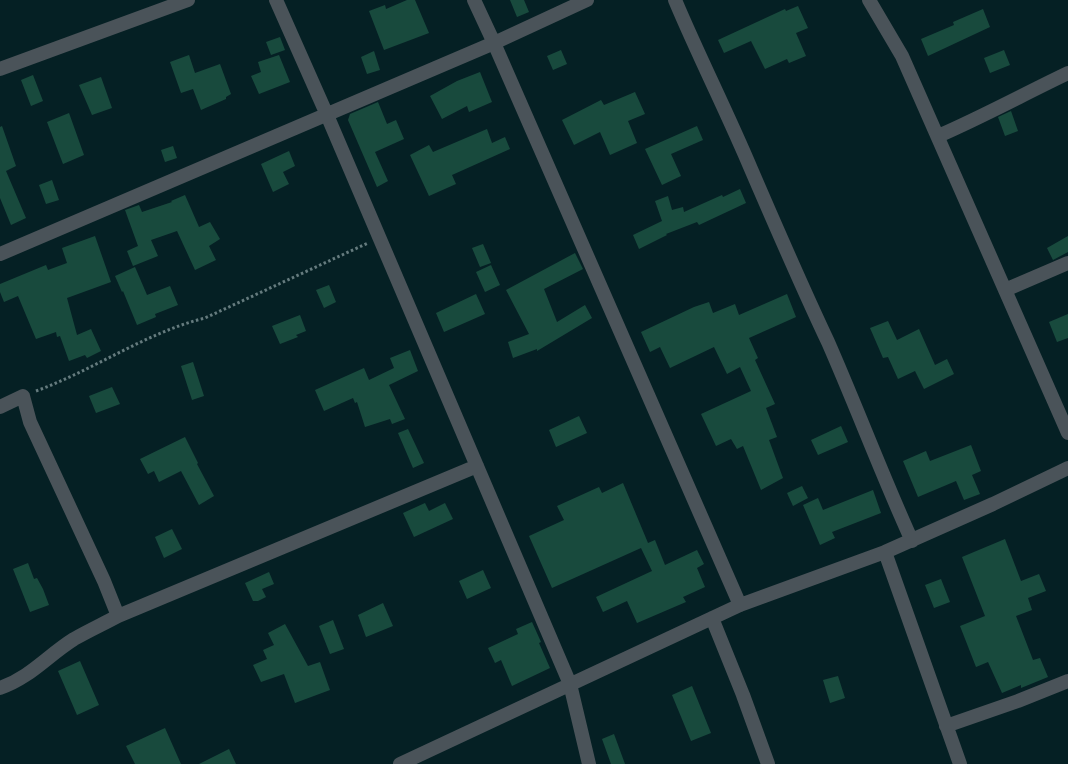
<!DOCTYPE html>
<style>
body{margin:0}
canvas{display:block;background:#052024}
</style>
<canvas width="1068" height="764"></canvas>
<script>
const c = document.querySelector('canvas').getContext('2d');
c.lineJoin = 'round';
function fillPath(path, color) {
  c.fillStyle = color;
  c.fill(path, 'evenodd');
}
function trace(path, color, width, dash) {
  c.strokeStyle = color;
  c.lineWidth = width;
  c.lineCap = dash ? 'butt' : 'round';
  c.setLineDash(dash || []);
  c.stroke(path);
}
const building = new Path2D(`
 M407,0H415L429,33L384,50L369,11L385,5L386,9Z
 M510,0H524L529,12L517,17Z
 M798,6L808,28L796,33L806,56L789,63L787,59L765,69L751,41L724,53L718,40L785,9L786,11Z
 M983,9L990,27L928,56L921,39L954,25L953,22Z
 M280,37L285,50L271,55L266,42Z
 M561,50L567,64L553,70L547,56Z
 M1004,50L1010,65L990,73L984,58Z
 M374,51L380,70L367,74L361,57Z
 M189,55L195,73L220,64L231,94L226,97V99L201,110L193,89L181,93L170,62Z
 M279,55L290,82L259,94L251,76L261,72L258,62Z
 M480,72L492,102L469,112L467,106L442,119L430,96L457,81Z
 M33,75L43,101L31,106L21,80Z
 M101,77L112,108L92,115L79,85Z
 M635,92L645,114L628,121L637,143L610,155L600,132L574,145L562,120L601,100L604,105Z
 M378,102L387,124L396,120L404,139L375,152L388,181L377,187L348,120L350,114Z
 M1011,111L1018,131L1005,136L998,117Z
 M69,113L84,155L63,164L47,122Z
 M2,126L16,166L6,171L26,218L11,225L0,198V127Z
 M697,126L703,140L671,154L681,176L662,185L645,149Z
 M487,129L492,143L505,137L510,149L452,175L456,184L429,196L410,155L429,145L433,152Z
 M173,146L177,158L165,162L161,150Z
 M289,151L295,166L283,172L289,184L273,192L261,164Z
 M52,180L59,200L46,204L39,185Z
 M740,189L746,203L699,225L697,222L666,234L667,235L639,249L633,235L662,221L655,201L668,196L672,210L683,207L684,212L722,195L723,197Z
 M185,195L199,227L210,222L220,239L209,246L216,260L195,270L177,231L151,240L158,256L133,266L127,251L138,246L125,210L139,205L142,212L172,202L171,201Z
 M95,236L111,282L67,298L77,335L91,329L101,351L87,358L85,355L69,361L60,336L57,337L56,332L36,339L18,296L4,302L0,292V284L46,265L48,270L67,263L62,248Z
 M1068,236V252L1053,260L1047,248Z
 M483,244L491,263L480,267L472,248Z
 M575,253L583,269L544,289L557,322L585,305L592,318L537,351V349L513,358L508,342L529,334L506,290Z
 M491,265L500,285L485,292L476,272Z
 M135,267L147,295L170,286L178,305L155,314L156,317L137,325L123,291L122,292L115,276Z
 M329,285L336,302L324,308L316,290Z
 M476,294L485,314L444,332L436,313Z
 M787,294L796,317L749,338L758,358L755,360L775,404L766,408L777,437L769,440L783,478L761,490L743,446L737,449L731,439L716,446L701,414L751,391L740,367L727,374L714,347L670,368L660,347L650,352L641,332L694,307L709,302L713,313L735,304L739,315Z
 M1068,314V338L1057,342L1049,322Z
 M300,315L306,331L296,335L298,337L280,344L272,326Z
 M888,321L897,340L919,329L935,365L947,359L954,374L924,389L915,371L898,379L888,357L883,358L870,328Z
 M410,350L418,371L389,385L405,419L392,424L390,419L365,427L357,402L355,403L353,398L324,411L315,390L364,368L369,380L394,368L390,358Z
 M193,362L204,396L192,400L181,366Z
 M112,387L120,404L96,413L89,396Z
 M579,416L587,433L556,447L549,430Z
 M841,426L848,442L818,455L811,440Z
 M408,429L424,463L413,468L398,433Z
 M185,437L198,463L197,464L214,496L199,505L181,471L159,482L154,471L148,474L140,459Z
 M971,445L981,471L972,475L980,494L964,500L956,481L918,497L903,461L926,451L930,461Z
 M623,483L648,543L655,540L665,565L697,550L704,564L697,568L705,587L683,597L686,602L637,623L627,601L603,612L596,597L652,571L641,548L552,588L529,536L564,520L557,506L599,487L602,493Z
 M802,486L808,498L793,506L787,493Z
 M873,490L881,513L832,532L835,538L820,545L803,505L818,498L823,510Z
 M425,503L429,511L445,503L453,519L414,537L403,513Z
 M172,529L182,549L164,558L155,537Z
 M1005,539L1021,581L1039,574L1046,591L1028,598L1032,610L1016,616L1033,660L1040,658L1048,677L1021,688V685L1002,693L988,662L976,667L960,626L985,616L962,557Z
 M28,563L34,579L37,578L43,589L49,605L30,612L13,569Z
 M483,570L491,588L467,599L459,581Z
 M269,572L274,584L262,589L266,597L258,601H253L245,583Z
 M941,579L950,602L934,608L925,585Z
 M383,603L393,626L366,637L358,615Z
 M333,620L344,649L330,654L319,626Z
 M532,622L541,642L539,643L550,668L512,686L501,660L495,663L488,648L518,634L516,629Z
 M285,624L308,666L320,662L330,690L295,703L284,674L261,682L253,665L267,659L263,650L274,645L268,633Z
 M80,661L99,705L77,715L58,671Z
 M838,676L845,698L830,703L823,680Z
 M692,686L711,733L691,741L672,695Z
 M165,728L181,764H135L126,746Z
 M614,734L625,764H611L602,739Z
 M229,749L236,764H199Z`);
const path = new Path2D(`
 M36,391C94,370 145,333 205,318L368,243`);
const street = new Path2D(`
 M276,0L327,115L570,684L589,764
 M474,0L494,43L740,605
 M675,0C699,57 727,112 751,169C776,227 801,285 828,342C857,408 882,475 912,541
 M869,0L902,56L1068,433
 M0,69L188,0
 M938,136C982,117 1024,94 1068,73
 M0,254L494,43L587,0
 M1005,290L1068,263
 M0,407L23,396L30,422L104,581L118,616
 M885,552L960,764
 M712,618L743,695L768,764
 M0,688C31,677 47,656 74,639C88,631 103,624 118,616L477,466
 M946,726L1018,701L1068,681
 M400,764L740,605L885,552L993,504L1068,468`);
fillPath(building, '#184a3d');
trace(path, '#657b7e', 3, [2.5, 2.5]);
trace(street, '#4a5359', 14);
</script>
